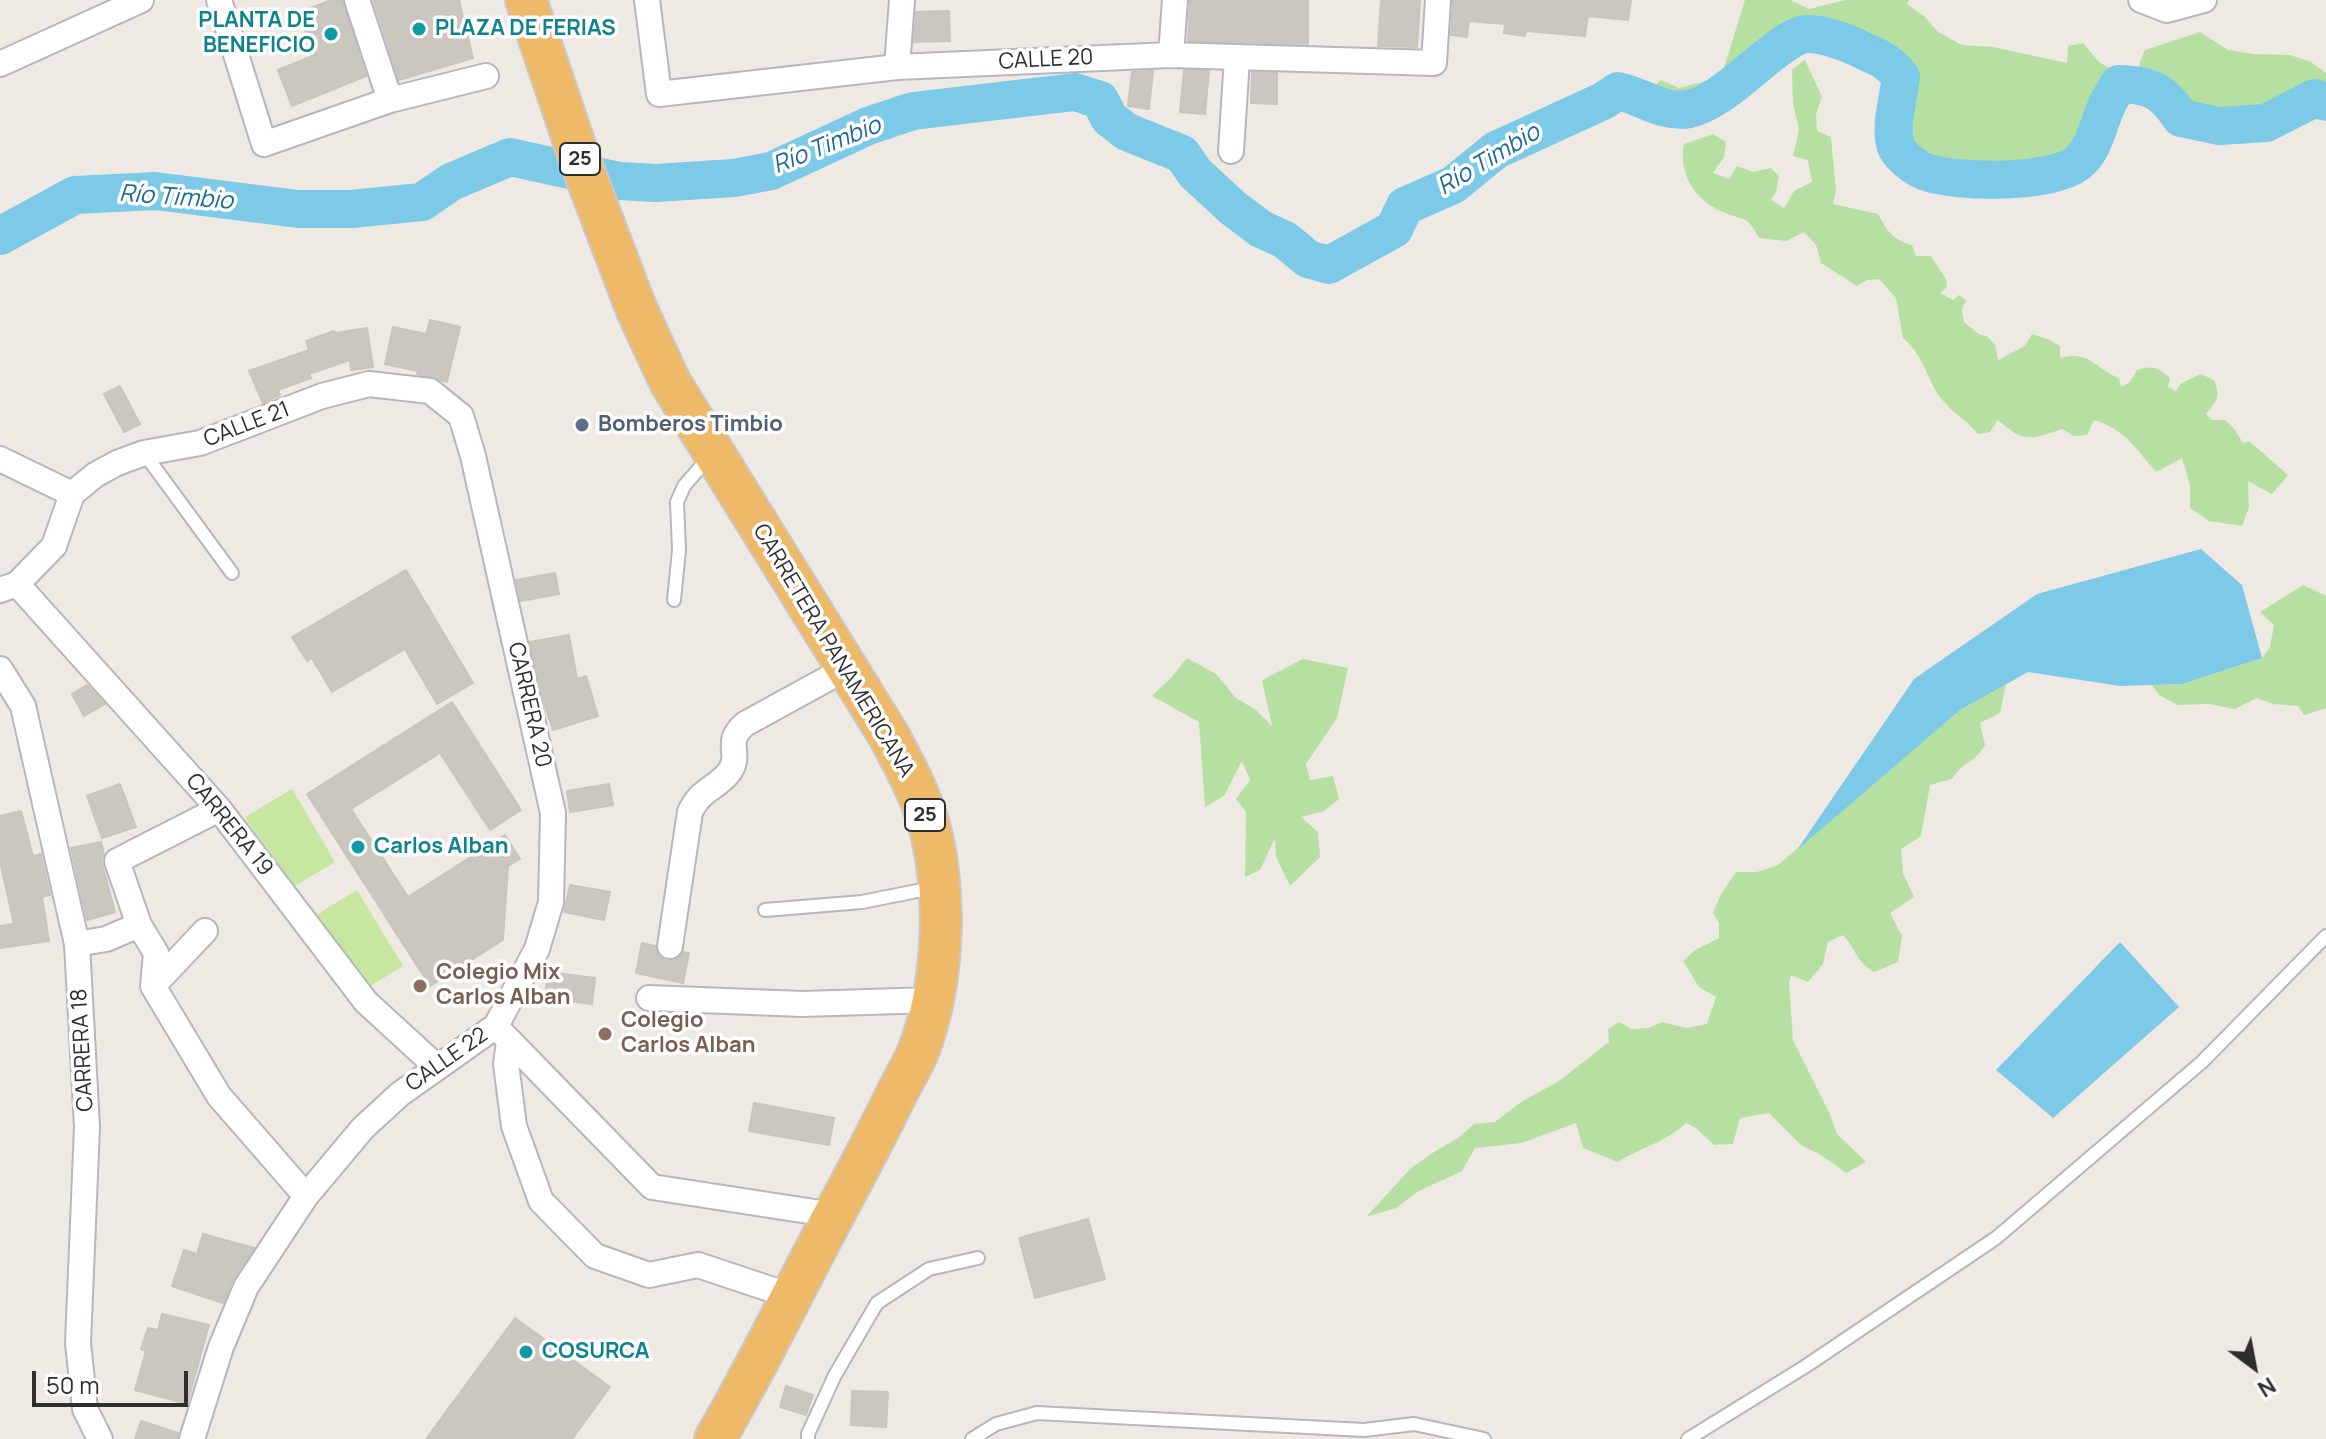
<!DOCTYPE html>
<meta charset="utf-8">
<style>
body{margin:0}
#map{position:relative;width:2326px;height:1439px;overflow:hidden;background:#eee9e2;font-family:Manrope,sans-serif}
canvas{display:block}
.north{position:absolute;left:2214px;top:1327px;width:80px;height:80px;-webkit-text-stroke:6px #fff;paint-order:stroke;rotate:148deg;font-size:22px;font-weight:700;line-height:32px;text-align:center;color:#2e2e2e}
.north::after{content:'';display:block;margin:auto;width:28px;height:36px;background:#2e2e2e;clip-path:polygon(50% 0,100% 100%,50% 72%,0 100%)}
.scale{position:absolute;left:32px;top:1371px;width:156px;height:36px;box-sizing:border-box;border:4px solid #2e2e2e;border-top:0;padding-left:10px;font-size:24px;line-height:28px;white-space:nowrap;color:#2e2e2e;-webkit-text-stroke:6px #fff;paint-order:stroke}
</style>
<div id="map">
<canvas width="2326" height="1439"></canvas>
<div class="north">N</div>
<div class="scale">50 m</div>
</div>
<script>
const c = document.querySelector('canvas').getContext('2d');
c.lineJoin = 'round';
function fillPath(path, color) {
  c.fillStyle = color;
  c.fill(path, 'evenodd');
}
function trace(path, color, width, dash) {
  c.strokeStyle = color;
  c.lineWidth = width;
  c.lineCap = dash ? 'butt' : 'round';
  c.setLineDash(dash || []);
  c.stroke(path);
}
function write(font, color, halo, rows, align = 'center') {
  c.font = font + ' Manrope,sans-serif';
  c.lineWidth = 7;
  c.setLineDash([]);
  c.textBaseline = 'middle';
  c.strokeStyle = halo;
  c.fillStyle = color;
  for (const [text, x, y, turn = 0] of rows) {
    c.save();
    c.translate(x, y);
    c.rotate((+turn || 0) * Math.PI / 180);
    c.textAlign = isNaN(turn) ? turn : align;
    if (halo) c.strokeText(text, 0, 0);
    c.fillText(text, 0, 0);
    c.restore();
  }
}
const green = new Path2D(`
 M1745,0H1790L1809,9L1846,0H1909L1907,4L1924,16L1938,32L1962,45L1993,47L2067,63L2068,46L2083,43L2100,63L2121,74C2112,87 2103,100 2096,116C2090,132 2092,138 2079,154C2055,181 1963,177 1930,168C1921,166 1912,158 1905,152L1900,115L1909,92V73C1896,58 1881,51 1863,42C1857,38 1849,32 1842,30C1830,27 1803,25 1792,29C1743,47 1710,140 1647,92L1661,80L1679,88L1706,81L1724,68Z
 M2200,32L2228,50L2254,54L2290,55L2311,62L2326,73V98L2310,93C2272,117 2247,127 2202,117C2185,113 2176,109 2170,92L2143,77L2139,64L2145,50Z
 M1805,60L1822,97L1816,114L1817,131L1831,137L1836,191L1833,204L1878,214C1887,231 1893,240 1912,245L1916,256H1931L1946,279L1947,287L1940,293L1953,300L1959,295L1966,300L1962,310L1964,322L1980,335L1987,336L1995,345L1998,360L2025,346L2032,334L2048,339L2060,346V358C2092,350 2094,369 2119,378L2121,387L2130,382L2137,370C2152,365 2158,367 2170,378L2168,387L2176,391L2180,384L2201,374L2214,380C2221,397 2217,401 2206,414L2212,420H2225L2235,430L2243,443L2249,441L2288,475L2272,494L2248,481L2249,507L2242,526L2209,521L2190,508V485L2182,458L2156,472C2135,448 2126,430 2094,420L2087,435L2074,436L2062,429C2030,440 2024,443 1998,420L1990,432L1978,434C1969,422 1955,415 1945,403C1926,382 1927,359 1903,338L1896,298L1879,279L1867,280L1857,286L1821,263L1816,245L1804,232L1786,241L1759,238C1756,233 1752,225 1747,221C1741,217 1730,216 1723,212C1695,201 1678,173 1684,144L1713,134L1726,142L1724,157L1713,173L1729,179L1737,166L1753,172L1771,168L1779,176L1776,192L1771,200L1784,208L1794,191L1812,182L1808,160L1793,156L1799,130L1793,104L1792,69Z
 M2303,585L2326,596V708L2304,715L2298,706L2273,704L2257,698L2235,709L2209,704L2178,705L2159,695L2152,685L2182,684L2262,658L2270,647L2274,625L2260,612Z
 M1187,658L1216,674L1236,698L1256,710L1272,726L1262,680L1303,659L1348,668L1337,718L1306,764L1310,780L1333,776L1339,799L1324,811L1301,817L1318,832L1320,857L1290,886L1276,857L1275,838L1260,870L1245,877L1246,812L1236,799L1250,780L1242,761L1224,796L1205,807L1199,722L1152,696L1171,678Z
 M2006,684L2000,713L1980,723L1985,745C1974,764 1963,761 1952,779L1930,785L1921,836L1901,849L1903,873L1914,897L1890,913L1902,936L1898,962L1874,972C1855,961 1857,950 1843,935L1828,942L1823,964L1808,982L1791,975L1789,982L1793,1040L1829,1112L1837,1134L1866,1162L1846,1173L1821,1155L1801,1145L1769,1113L1740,1118L1733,1144L1714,1145L1696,1128L1686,1123C1666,1142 1642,1147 1618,1162L1583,1148L1576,1123L1522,1143L1475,1148L1462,1171L1417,1192L1396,1208L1366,1217L1411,1168L1434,1152L1458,1138L1474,1124L1495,1122L1521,1102L1559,1081L1609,1042L1608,1029L1619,1022L1632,1029L1648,1028L1662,1022L1686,1028L1707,1024L1716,997L1699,987L1683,961L1695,950L1719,938V923L1713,913L1721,894L1736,872H1757L1778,865L1960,710Z`);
const pitch = new Path2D(`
 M292,789L335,862L288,890L245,817Z
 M357,890L403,966L359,993L313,917Z`);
const water = new Path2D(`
 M2201,549L2242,585L2262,658L2182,684L2120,686L2028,672L1960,710L1797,850L1914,679L2037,594Z
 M2120,942L2179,1007L2053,1118L1996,1070Z`);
const river = new Path2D(`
 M0,236L75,195L155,191L298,209H351L422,202L451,182L510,157L619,181L656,183L734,178L771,171L868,126L913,111L1075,92L1100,100L1109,118L1127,132L1182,154L1195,173L1233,208L1261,229L1285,240L1308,259L1329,265L1394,229L1405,206L1453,185L1496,150L1603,101L1618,91C1642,96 1664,114 1689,109C1729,101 1780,34 1808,34C1822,34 1843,41 1856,47C1877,58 1885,57 1901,77C1899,97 1890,123 1895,144C1898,155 1915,168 1926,172C1956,183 2058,185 2081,160C2096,144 2098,124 2107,105C2110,98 2115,91 2119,84C2152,85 2163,91 2181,118L2219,126L2266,123L2315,98L2326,102`);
const building = new Path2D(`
 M331,0H342L366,76L292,106L278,70L315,55L298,13Z
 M373,0H459L473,58L399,80Z
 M1190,0H1308V44L1188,41Z
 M1381,0H1420L1417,47L1378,46Z
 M1453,0H1631L1628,20L1588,16L1585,36L1526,31L1525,36L1504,33L1505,24L1469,21L1467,37L1451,35Z
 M949,11L950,41L914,42L916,12Z
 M1184,70L1209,71L1205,114L1180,112Z
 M1153,71L1149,109L1128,106L1132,72Z
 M1252,72L1277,73V104L1251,103Z
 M430,320L460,327L447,382L417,374L418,371L385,364L393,327L426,334Z
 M367,328L373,367L351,370L350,360L309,374L311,378L278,390L280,395L263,403L249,371L309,350L306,341L334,331L335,333Z
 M120,386L140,424L124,432L104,394Z
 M406,570L473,683L437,704L405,649L332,692L312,658L307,661L292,637Z
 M555,573L559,594L521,601L516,580Z
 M569,635L577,679L586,676L598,716L553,730L543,701L530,642Z
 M87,685L105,704L84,716L72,694Z
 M452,702L521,810L490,830L440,753L351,809L408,897L505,835L520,859L508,866L503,940L430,986L307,794Z
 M120,784L136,827L102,838L87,796Z
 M609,784L613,805L570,812L567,791Z
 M21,811L33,856L41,854L50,895L42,897L49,941L0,948V926L14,924L0,861V816Z
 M101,842L104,855L101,860L115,912L87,920L71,848Z
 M570,885L610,892L604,920L564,912Z
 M642,943L655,946L660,957L667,961L676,960L683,952L689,953L683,983L636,973Z
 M548,972L595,978L592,1004L545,998Z
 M754,1103L834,1118L829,1145L749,1131Z
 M1088,1219L1105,1279L1035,1298L1019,1238Z
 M203,1234L254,1248L233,1279L223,1303L172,1286L184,1250L197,1254Z
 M162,1314L209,1325L187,1404L135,1390L146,1351L141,1349L148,1328L158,1330Z
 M515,1318L610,1387L572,1439H426Z
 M786,1386L813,1395L806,1415L780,1407Z
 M852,1391L888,1392L886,1427L851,1425Z
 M141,1421L178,1433L177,1439H135Z`);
const service = new Path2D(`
 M144,453L232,573
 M674,600L679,550L677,502L684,486L710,456
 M765,910L862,902L932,888
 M808,1439V1434L835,1375L877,1303L929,1269L978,1258
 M972,1439L996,1424L1037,1413L1364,1430L1414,1424L1484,1439
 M1688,1439L1806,1366L1996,1238L2202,1062L2326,936`);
const minor = new Path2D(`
 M219,0L264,144L390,100L486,76
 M357,0L390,100
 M647,0L659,94L897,67L1171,55L1434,63L1438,0
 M2141,0L2167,10L2204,0
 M1171,55L1175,0
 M0,64L141,0
 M897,67L902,0
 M1231,151L1237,58
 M0,459L72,494
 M72,494L95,475L117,463L144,453L200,443L322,396L369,384L430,391L461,416L473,456L553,813L551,902L537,949L496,1026L400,1094L363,1128L306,1196L246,1287L221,1347L192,1439
 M17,584L219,809L366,1002L437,1067
 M0,590L17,584L54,546L72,494
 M0,669L23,706L77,944L87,1127L78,1343L85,1409L100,1439
 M219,809L117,861L139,925L156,953L153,986L219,1096L306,1196
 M77,944L106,939L139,925
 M670,946L690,812C701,788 717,789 730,771C742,753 723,743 745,724L847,668
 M153,986L205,931
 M649,998L802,1004L933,1000
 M503,1034L652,1187L834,1215
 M509,1041L506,1064L514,1126L541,1201L595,1256L649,1275L698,1265L791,1296`);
const trunk = new Path2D(`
 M526,0L582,166L636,308L670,382L889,736C906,768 924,801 932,836C947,904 943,987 918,1052C911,1068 901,1084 893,1101C873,1142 851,1183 829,1224C791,1296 756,1369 715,1439`);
const markers = [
 [419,29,8,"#0f9aa8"],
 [331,34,8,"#0f9aa8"],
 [582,425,8,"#5c6f8a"],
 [358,847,8,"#0f9aa8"],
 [420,986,8,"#8d6e63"],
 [605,1034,8,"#8d6e63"],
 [526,1352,8,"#0f9aa8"]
];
const shields = [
 [580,159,40],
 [925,815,40]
];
const shieldNames = [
 ["25",580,159],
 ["25",925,815]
];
const cultureNames = [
 ["PLANTA DE",315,21,"right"],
 ["BENEFICIO",315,46,"right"],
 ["PLAZA DE FERIAS",435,29],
 ["Carlos Alban",374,847],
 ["COSURCA",542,1352]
];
const streetNames = [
 ["CALLE 20",1046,60,-3],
 ["CALLE 21",247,425,-21],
 ["CARRETERA PANAMERICANA",833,651,59],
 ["CARRERA 20",529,705,77],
 ["CARRERA 19",229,825,51],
 ["CARRERA 18",83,1050,-93],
 ["CALLE 22",447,1060,-35]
];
const serviceNames = [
 ["Bomberos Timbio",598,425]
];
const educationNames = [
 ["Colegio Mix",436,973],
 ["Carlos Alban",436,998],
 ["Colegio",621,1021],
 ["Carlos Alban",621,1046]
];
const waterNames = [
 ["Río Timbio",827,146,-22],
 ["Río Timbio",1489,160,-31],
 ["Río Timbio",176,198,4]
];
fillPath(green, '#b6e0a2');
fillPath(pitch, '#c7e69f');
fillPath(water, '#7dc9e8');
trace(river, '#7dc9e8', 38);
fillPath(building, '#cac7c0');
trace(building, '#cac5bb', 2);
trace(service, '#b5b7c0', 16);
trace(minor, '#b5b7c0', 28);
trace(trunk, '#c9c9c9', 44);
trace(service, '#fff', 12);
trace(minor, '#fff', 24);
trace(trunk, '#eeba69', 40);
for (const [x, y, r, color] of markers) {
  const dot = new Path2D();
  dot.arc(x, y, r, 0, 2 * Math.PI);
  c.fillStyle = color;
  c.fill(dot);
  trace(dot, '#fff', 3);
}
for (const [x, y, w] of shields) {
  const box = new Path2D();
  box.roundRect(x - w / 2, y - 16, w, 32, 6);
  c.fillStyle = '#fff';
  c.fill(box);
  trace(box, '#2e2e2e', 2);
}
write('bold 20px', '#2e2e2e', null, shieldNames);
write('bold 22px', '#0d838f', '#fff', cultureNames, 'left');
write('22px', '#2e2e2e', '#fff', streetNames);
write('bold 22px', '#4e5e75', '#fff', serviceNames, 'left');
write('bold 22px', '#785e54', '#fff', educationNames, 'left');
write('italic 24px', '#176999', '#fff', waterNames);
</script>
